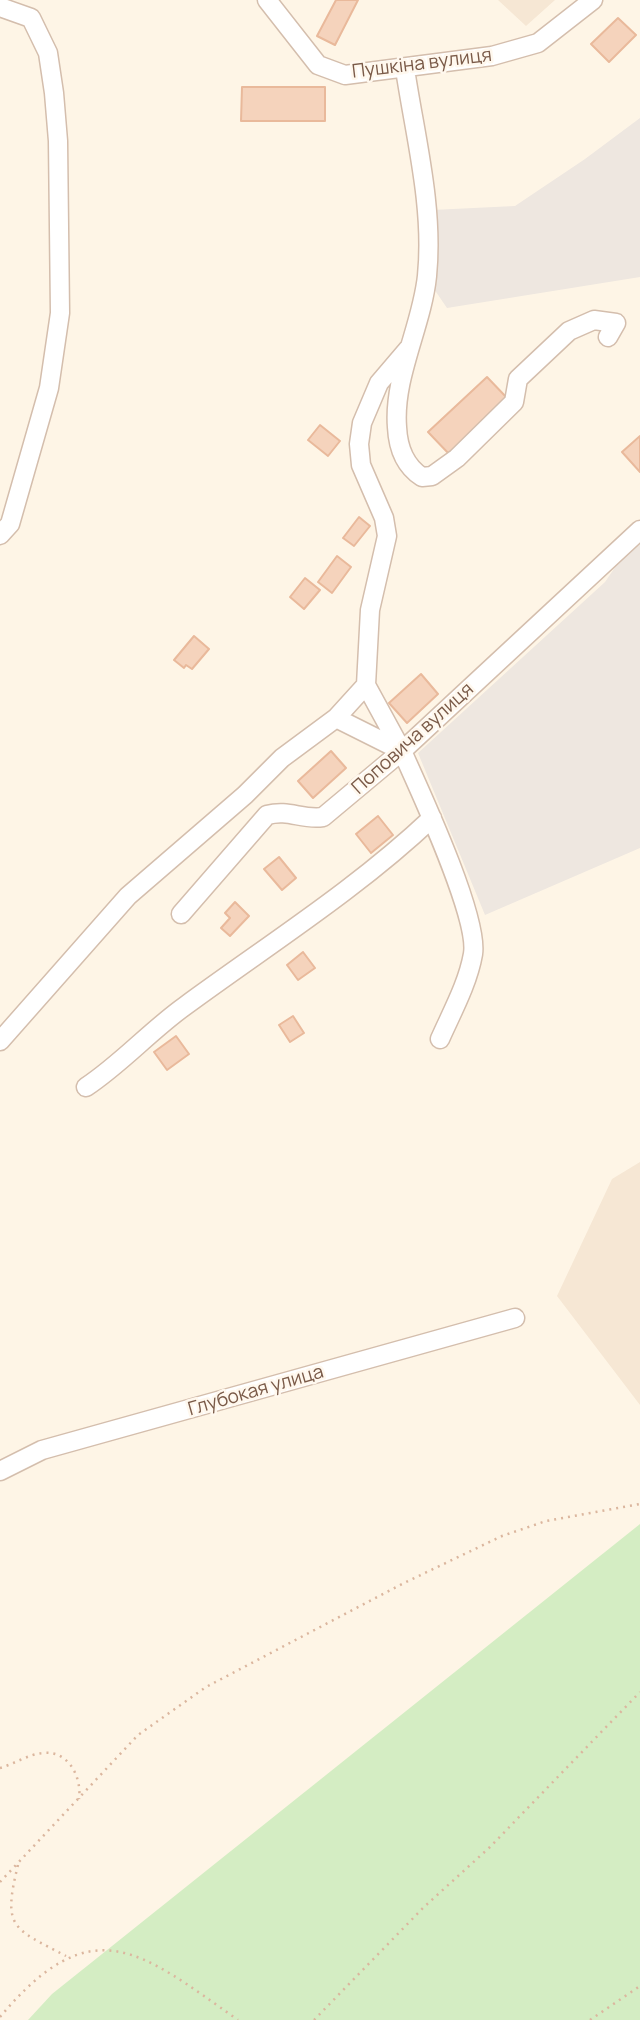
<!DOCTYPE html>
<meta charset="utf-8">
<style>
body{margin:0}
canvas{display:block;background:#fef5e6}
</style>
<canvas width="640" height="2020"></canvas>
<script>
const c = document.querySelector('canvas').getContext('2d');
c.lineJoin = 'round';
function fillPath(path, color) {
  c.fillStyle = color;
  c.fill(path, 'evenodd');
}
function trace(path, color, width, dash) {
  c.strokeStyle = color;
  c.lineWidth = width;
  c.lineCap = dash ? 'butt' : 'round';
  c.setLineDash(dash || []);
  c.stroke(path);
}
function write(font, color, halo, rows, align = 'center') {
  c.font = font + ' Manrope,sans-serif';
  c.lineWidth = 5;
  c.setLineDash([]);
  c.textBaseline = 'middle';
  c.strokeStyle = halo;
  c.fillStyle = color;
  for (const [text, x, y, turn = 0] of rows) {
    c.save();
    c.translate(x, y);
    c.rotate((+turn || 0) * Math.PI / 180);
    c.textAlign = isNaN(turn) ? turn : align;
    if (halo) c.strokeText(text, 0, 0);
    c.fillText(text, 0, 0);
    c.restore();
  }
}
const residential = new Path2D(`
 M498,0H555L526,26Z
 M640,1162V1405L557,1296L612,1179Z`);
const industrial = new Path2D(`
 M640,118V277L447,308L434,289L438,255L432,210L515,206L585,159Z
 M640,544V848L485,915L418,753L605,582L618,563Z`);
const green = new Path2D(`
 M640,1524V2020H28L52,1994Z`);
const building = new Path2D(`
 M336,0H358L335,45L317,36Z
 M618,18L636,35L609,62L591,44Z
 M242,87H325V121H241Z
 M487,377L508,399L450,455L428,432Z
 M320,425L340,441L328,456L308,440Z
 M640,436V472L622,452Z
 M359,517L370,526L354,546L343,538Z
 M337,556L351,567L332,593L318,582Z
 M305,578L320,590L304,609L290,597Z
 M194,636L209,649L192,669L186,665L184,668L174,660Z
 M421,674L438,694L407,723L389,703Z
 M331,751L346,768L313,798L298,781Z
 M378,816L393,835L371,853L356,834Z
 M279,857L296,878L282,890L264,869Z
 M235,902L249,916L230,936L221,928L230,918L225,913Z
 M303,952L315,968L298,980L287,965Z
 M293,1016L304,1033L290,1042L279,1025Z
 M176,1036L189,1054L167,1070L154,1052Z`);
const path = new Path2D(`
 M0,1768C14,1764 29,1754 43,1753C69,1750 82,1778 79,1799
 M18,1865C2,1929 13,1928 66,1956
 M0,1882L138,1735L206,1687L404,1583L502,1536L546,1521L640,1504
 M0,2017C92,1907 140,1951 238,2020
 M314,2020L424,1907L490,1847L640,1692
 M590,2020L640,1986`);
const minor = new Path2D(`
 M267,0L318,65L345,75L492,56L538,43L593,0
 M0,7L31,18L48,53L54,93L58,141L60,313L49,388L10,524L0,535
 M405,69C415,136 434,207 427,276C422,326 393,377 397,427C398,448 405,466 422,477L432,476L457,458L514,402L518,379L569,331L594,320L616,323L608,337
 M336,718L402,751L366,685L370,610L387,536L384,518L361,465L359,444L362,423L379,383L408,349
 M402,751C419,789 479,917 473,954C468,983 452,1012 440,1039
 M181,914L267,815C289,809 301,820 323,817L402,751L640,530
 M0,1041L128,896L245,795L282,758L336,718L366,685
 M86,1087C121,1064 150,1031 185,1006C268,945 357,889 432,818
 M0,1471L42,1450L515,1318`);
const streetNames = [
 ["Пушкіна вулиця",422,64,-7],
 ["Поповича вулиця",413,739,-42],
 ["Глубокая улица",256,1391,-16]
];
fillPath(residential, '#f6e7d4');
fillPath(industrial, '#eee7e0');
fillPath(green, '#d4edc3');
fillPath(building, '#f5d3bc');
trace(building, '#e9b99b', 2);
trace(minor, '#d4bead', 21);
trace(path, '#dbb69e', 2.5, [2, 5]);
trace(minor, '#fff', 18);
write('19px', '#7a5a48', '#fff8ee', streetNames);
</script>
